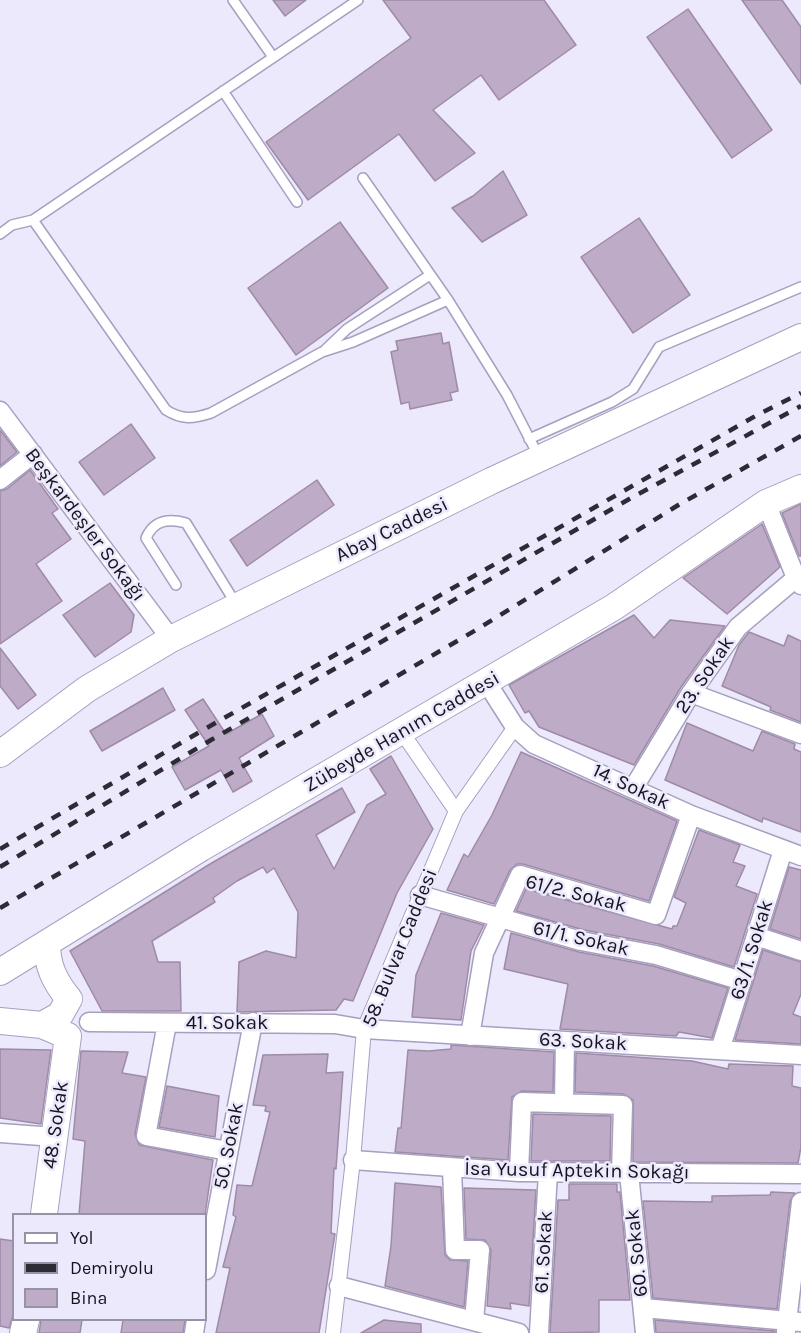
<!DOCTYPE html>
<meta charset="utf-8">
<style>
body{margin:0}
#map{position:relative;width:801px;height:1333px;overflow:hidden;background:#ece9fd;font-family:Karla,sans-serif}
canvas{display:block}
.legend{position:absolute;left:12px;top:1213px;width:195px;height:108px;box-sizing:border-box;background:#ece9fd;border:2px solid #9693a4;margin:0;padding:8px 10px;list-style:none;font-size:18px;color:#16131e}
.legend li{display:flex;align-items:center;gap:12px;height:30px}
.legend b{width:30px;border:2px solid #9693a4}
</style>
<div id="map">
<canvas width="801" height="1333"></canvas>
<ul class="legend">
<li><b style="height:8px;background:#fff"></b>Yol</li>
<li><b style="height:8px;background:#2e2b37"></b>Demiryolu</li>
<li><b style="height:16px;background:#beabc7"></b>Bina</li>
</ul>
</div>
<script>
const c = document.querySelector('canvas').getContext('2d');
c.lineJoin = 'round';
function fillPath(path, color) {
  c.fillStyle = color;
  c.fill(path, 'evenodd');
}
function trace(path, color, width, dash) {
  c.strokeStyle = color;
  c.lineWidth = width;
  c.lineCap = dash ? 'butt' : 'round';
  c.setLineDash(dash || []);
  c.stroke(path);
}
function write(font, color, halo, rows, align = 'center') {
  c.font = font + ' Karla,sans-serif';
  c.lineWidth = 5;
  c.setLineDash([]);
  c.textBaseline = 'middle';
  c.strokeStyle = halo;
  c.fillStyle = color;
  for (const [text, x, y, turn = 0] of rows) {
    c.save();
    c.translate(x, y);
    c.rotate((+turn || 0) * Math.PI / 180);
    c.textAlign = isNaN(turn) ? turn : align;
    if (halo) c.strokeText(text, 0, 0);
    c.fillText(text, 0, 0);
    c.restore();
  }
}
const building = new Path2D(`
 M273,0H306L285,16Z
 M383,0H544L576,45L499,100L481,75L433,110L475,153L435,181L399,134L308,200L266,142L411,38Z
 M742,0H782L801,27V84Z
 M688,9L772,130L732,158L647,37Z
 M503,171L527,215L482,242L452,208L473,196Z
 M639,218L690,295L633,333L581,257Z
 M340,222L388,288L296,355L248,288Z
 M441,333L443,344L449,342L458,391L450,393L452,400L410,409L409,402L401,404L391,352L398,350L396,341Z
 M131,424L155,458L104,495L79,462Z
 M0,430L17,452L0,466Z
 M30,470L58,509L52,513L71,539L36,564L62,601L0,644V491L7,489Z
 M317,480L334,505L247,566L230,540Z
 M801,504V556H799L782,513Z
 M762,524L780,567L727,614L683,578Z
 M110,583L134,615L131,632L95,657L63,615Z
 M634,615L654,638L670,620L725,626L681,687L634,765L539,727L529,711L525,713L509,685Z
 M749,632L784,646L788,635L801,641V722L770,710L771,707L722,686L739,645Z
 M0,648L36,695L18,709L0,686Z
 M163,688L175,710L102,751L90,731Z
 M203,699L226,734L262,714L274,736L239,758L252,781L233,792L221,770L185,790L172,767L209,746L185,710Z
 M687,723L753,751L762,731L795,744L794,749L801,752V832L763,818L762,822L665,780Z
 M521,752L677,821L649,901L523,864H517L510,870L494,904L447,890L464,854L468,857L492,815Z
 M391,756L433,829L397,893L353,1001L344,999L336,1010L237,1012L239,962L266,951L296,958L298,912L274,868L267,873L263,867L237,881L213,898L215,902L152,941L158,962H180L181,1011H102L70,951L210,864L342,788L355,812L316,835L334,869L367,805L386,794L370,769Z
 M699,830L740,845L733,862L745,866L736,886L757,894L734,967L659,944L584,930L516,911L526,889L672,929L673,926H677L686,903L674,897Z
 M789,867L801,870V939L770,929Z
 M441,913L484,925L471,951L461,1020L412,1017L416,975Z
 M511,933L579,952L653,966L728,988L712,1038L679,1032L676,1036L560,1029L568,984L504,969Z
 M763,950L801,962V994L793,1014L801,1017V1044L735,1040Z
 M451,1045L554,1052L553,1092L522,1091L512,1097L508,1160L395,1152L398,1128H401L408,1050L429,1051L451,1049Z
 M0,1049L51,1050L41,1124L0,1118Z
 M81,1051L128,1052L122,1073L146,1077L135,1134L139,1145L213,1160L205,1215H79L85,1141L73,1139Z
 M576,1053L692,1061L728,1069L729,1064L793,1066L792,1086L801,1088V1147L798,1163L633,1162V1100L623,1094L575,1092Z
 M328,1054L326,1073L343,1072L336,1169L334,1168L331,1233L335,1234L319,1333H216L230,1268L223,1267L236,1217L233,1215L237,1185L252,1186L270,1112L265,1111L266,1106L253,1105L263,1055Z
 M167,1086L219,1096L215,1137L159,1127Z
 M533,1114L611,1116L610,1161H531Z
 M395,1183L441,1187L445,1255L450,1260L468,1261L464,1307L385,1286L391,1246Z
 M569,1184H617V1192H620L630,1300H599V1332L550,1333L558,1200H569Z
 M464,1188L536,1190L529,1306L510,1303L511,1309L487,1306L491,1250L485,1240L466,1239Z
 M771,1192L795,1193L790,1201L777,1309L653,1298L643,1201L712,1202V1196L770,1195Z
 M0,1239L14,1241V1312L9,1328L0,1326Z
 M41,1320H82L80,1333H39Z
 M123,1320H185L183,1333H121Z
 M384,1320L421,1324V1333H361Z
 M655,1320L775,1331V1333H656Z`);
const service = new Path2D(`
 M233,0L273,57
 M223,91L297,202
 M363,178L448,300L507,395L539,457
 M33,220L166,410C182,420 193,419 211,413L322,352L353,342L448,300
 M0,234L12,225L33,220L358,0
 M325,350L347,329L430,275
 M529,439L612,402L633,389L659,347L801,287
 M176,585L146,538C154,520 168,518 186,523L236,604`);
const pedestrian = new Path2D(`
 M401,731L456,811
 M333,1333L353,1160L364,1029L456,811L515,727`);
const minor = new Path2D(`
 M0,411L171,639
 M0,480L33,454
 M766,503L796,578L801,585
 M487,683L515,727L534,744L691,815L801,856
 M691,693L801,734
 M634,787L691,693L738,627L796,578
 M420,895L581,941L656,955L742,981
 M756,936L801,951
 M89,1022L335,1024L364,1029L801,1055
 M167,1023L146,1136L228,1151
 M470,1036L484,953L520,875L656,915L691,815
 M720,1050L783,850
 M564,1102L565,1041
 M0,1133L55,1137
 M353,1160L519,1172L801,1174
 M452,1168L455,1250H480L474,1321
 M519,1172L522,1102L623,1105L621,1173
 M629,1173L645,1333
 M206,1270L253,1022
 M339,1286L519,1333
 M643,1308L801,1322
 M786,1331L801,1202
 M194,1333L196,1320
 M539,1333L548,1172`);
const secondary = new Path2D(`
 M0,754L87,689L171,639L491,481L801,337
 M0,972L201,848L614,607L766,503L801,488
 M0,1021L42,1025L68,1036L44,1214
 M42,1025L60,1015L69,999C55,982 47,966 47,944
 M23,1333L26,1320`);
const rail = new Path2D(`
 M0,849L203,730L759,414L801,393
 M0,867L211,740L631,498L801,406
 M0,908L476,630L680,504L801,436`);
const streetNames = [
 ["Beşkardeşler Sokağı",85,525,53],
 ["Abay Caddesi",392,530,-26],
 ["23. Sokak",705,675,-56],
 ["Zübeyde Hanım Caddesi",402,732,-30],
 ["14. Sokak",631,787,25],
 ["61/2. Sokak",576,894,14],
 ["61/1. Sokak",581,939,13],
 ["58. Bulvar Caddesi",400,948,-68],
 ["63/1. Sokak",752,950,-73],
 ["41. Sokak",227,1023],
 ["63. Sokak",583,1042,3],
 ["48. Sokak",56,1125,-82],
 ["50. Sokak",229,1146,-79],
 ["İsa Yusuf Aptekin Sokağı",577,1171,1],
 ["61. Sokak",544,1252,-87],
 ["60. Sokak",637,1253,-96]
];
fillPath(building, '#beabc7');
trace(building, '#9e8ba6', 1.5);
trace(service, '#a69fbf', 12);
trace(pedestrian, '#a69fbf', 16);
trace(minor, '#a69fbf', 21);
trace(secondary, '#a69fbf', 28);
trace(service, '#fff', 9);
trace(pedestrian, '#fff', 14);
trace(minor, '#fff', 18);
trace(secondary, '#fff', 26);
trace(rail, '#2e2b37', 4.5, [10, 10]);
write('20px', '#16131e', '#ece9fd', streetNames);
</script>
